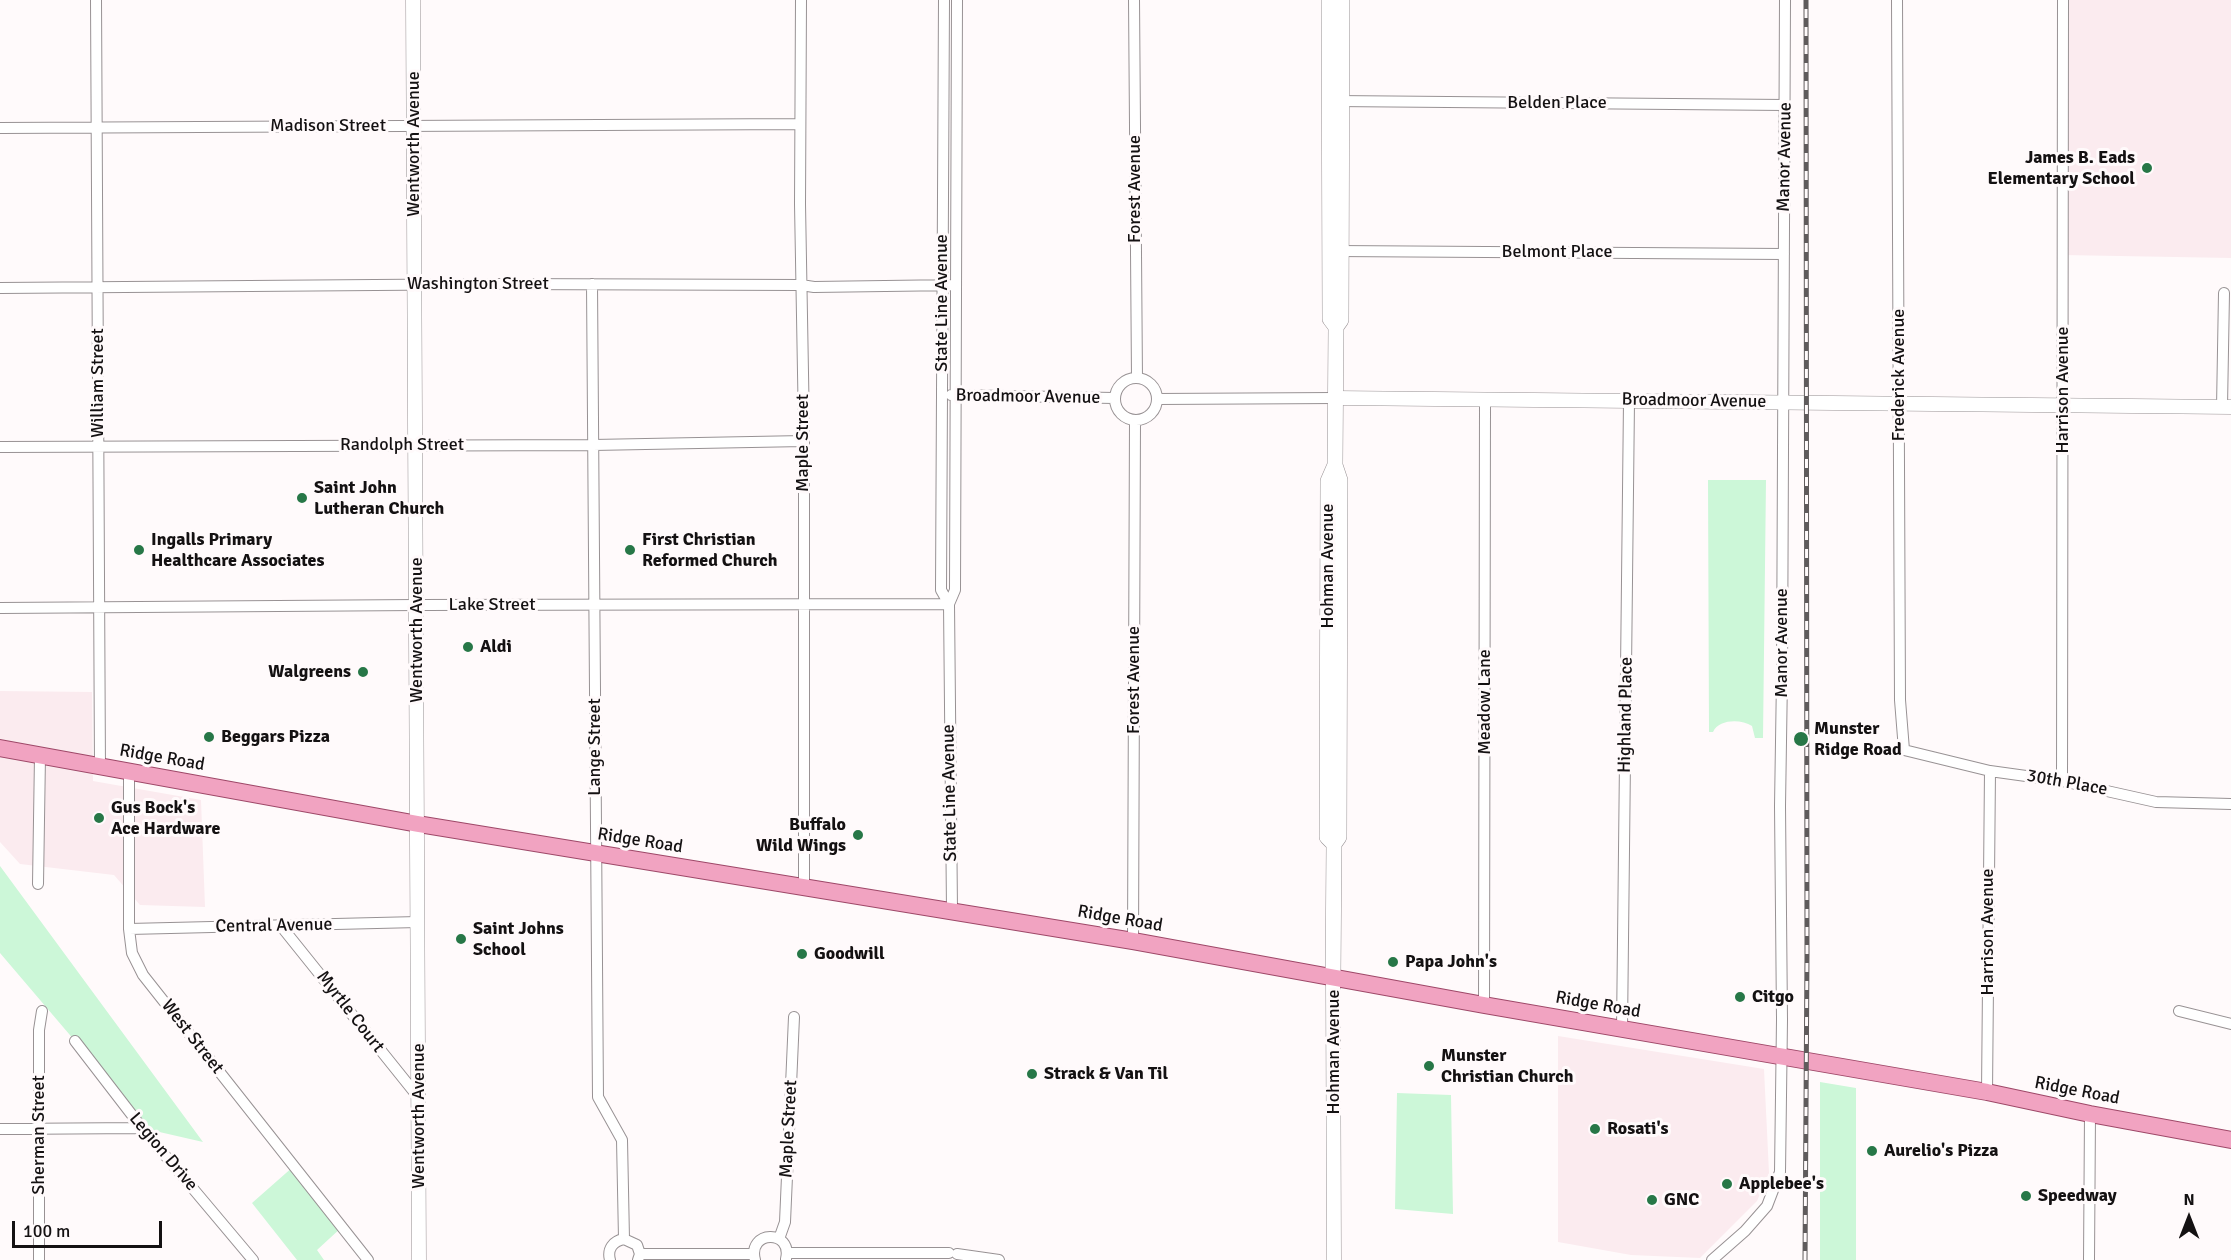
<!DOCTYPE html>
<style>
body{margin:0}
#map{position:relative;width:2231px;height:1260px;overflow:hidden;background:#fffafb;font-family:Signika,sans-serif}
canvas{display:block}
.north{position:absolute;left:2159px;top:1188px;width:60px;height:60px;-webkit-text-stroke:4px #fffafb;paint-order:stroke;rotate:0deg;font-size:16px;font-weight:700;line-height:24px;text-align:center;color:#141112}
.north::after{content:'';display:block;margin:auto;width:21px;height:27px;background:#141112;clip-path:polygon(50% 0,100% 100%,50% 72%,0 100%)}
.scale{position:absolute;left:12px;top:1221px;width:150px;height:27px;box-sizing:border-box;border:3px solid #141112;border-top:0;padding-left:8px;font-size:18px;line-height:21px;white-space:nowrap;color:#141112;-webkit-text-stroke:4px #fffafb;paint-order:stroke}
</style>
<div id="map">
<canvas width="2231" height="1260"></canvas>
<div class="north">N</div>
<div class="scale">100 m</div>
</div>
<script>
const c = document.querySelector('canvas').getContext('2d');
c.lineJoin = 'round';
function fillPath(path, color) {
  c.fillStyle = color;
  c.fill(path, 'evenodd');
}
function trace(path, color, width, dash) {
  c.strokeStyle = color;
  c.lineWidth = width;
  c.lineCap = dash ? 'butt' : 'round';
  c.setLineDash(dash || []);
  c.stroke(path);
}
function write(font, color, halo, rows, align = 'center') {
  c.font = font + ' Signika,sans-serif';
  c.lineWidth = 6;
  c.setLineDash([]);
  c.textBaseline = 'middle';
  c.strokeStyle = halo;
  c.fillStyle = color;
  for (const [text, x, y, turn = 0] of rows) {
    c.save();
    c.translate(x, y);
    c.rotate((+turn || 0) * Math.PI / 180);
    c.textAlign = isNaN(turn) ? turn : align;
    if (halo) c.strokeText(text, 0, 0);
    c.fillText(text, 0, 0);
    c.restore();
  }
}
const built = new Path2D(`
 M2063,0H2231V258L2063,255Z
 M0,691L92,692L93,781L201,800L205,907L140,905L114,875L20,864L0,842Z
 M1558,1036L1764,1069L1769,1173L1757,1201L1700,1258L1631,1255L1558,1242Z`);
const green = new Path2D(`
 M1708,480H1766L1763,738H1755L1752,726C1741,719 1719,719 1713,732H1709Z
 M0,866L203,1142L142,1128L75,1041L0,953Z
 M1820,1082L1856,1088V1260H1820Z
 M1397,1093L1451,1095L1453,1214L1395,1209Z
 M294,1166L342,1227L317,1250L324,1260H297L252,1203Z`);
const minor = new Path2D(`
 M96,0L100,767
 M801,0L800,204L804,429V887
 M944,0L941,590L949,604
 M1134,0L1137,378
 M1897,0L1900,700L1904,750L1990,771L2062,781L2156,802L2231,804
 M1335,101L1785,105
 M0,128L800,124
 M1336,251L1784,254
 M592,284L598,1097L622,1140L624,1239
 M0,288L500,284L801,285L814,287L956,285
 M1115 399a21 21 0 1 1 42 0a21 21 0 1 1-42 0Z
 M951,395L1114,398
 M1157,399L1335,398
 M2222,407L2224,293
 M0,447L593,445L804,441
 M0,608L417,605L949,604
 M129,772V929L132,953L143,975L368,1260
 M2062,781L2063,0
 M38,884L40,756
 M952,910L949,604L955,590L957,0
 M281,926L419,1098
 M129,929L418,922
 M1133,941L1135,420
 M1484,1005L1485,400
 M2179,1011L2231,1024
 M1622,1029L1629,401
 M75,1041L142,1128L253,1260
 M1987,1092L1990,771
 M0,1129L142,1128
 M779,1239L785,1222L794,1017
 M787,1253H949
 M640,1254H753
 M957,1254L999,1260
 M39,1260V1030L42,1011
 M610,1260C607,1249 613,1241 624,1239L637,1245L640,1254L638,1260
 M755,1260C747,1230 793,1229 786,1259
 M1712,1260L1745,1231L1767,1206L1780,1172L1782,1020L1780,806L1782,677L1785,0
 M2089,1260L2090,1114`);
const tertiary = new Path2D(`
 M413,0L419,1260
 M1335,398L2231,407
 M1333,978L1334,1260`);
const secondary = new Path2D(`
 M1329,0L1330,319L1336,327
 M1334,844L1327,837L1328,481L1335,465
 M1333,978L1334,844L1339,837L1340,480L1335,465L1336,327L1341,320L1342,0`);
const primary = new Path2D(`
 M0,748L418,824L1133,941L1484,1005L1987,1092L2090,1114L2231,1140`);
const rail = new Path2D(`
 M1805,1260L1807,954L1806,0`);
const markers = [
 [2147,168,6,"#277747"],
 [302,498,6,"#277747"],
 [139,550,6,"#277747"],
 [630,550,6,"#277747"],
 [468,647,6,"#277747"],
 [363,672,6,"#277747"],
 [209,737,6,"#277747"],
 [1801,739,8,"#277747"],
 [99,818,6,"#277747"],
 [858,835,6,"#277747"],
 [461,939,6,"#277747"],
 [802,954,6,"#277747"],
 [1393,962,6,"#277747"],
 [1740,997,6,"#277747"],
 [1429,1066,6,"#277747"],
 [1032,1074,6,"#277747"],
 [1595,1129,6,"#277747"],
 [1872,1151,6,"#277747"],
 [1727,1184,6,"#277747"],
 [2026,1196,6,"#277747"],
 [1652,1200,6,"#277747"]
];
const streetNames = [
 ["Belden Place",1557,103],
 ["Madison Street",328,126],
 ["Wentworth Avenue",414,144,-90],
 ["Manor Avenue",1785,157,-89],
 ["Forest Avenue",1135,189,-90],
 ["Belmont Place",1557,252],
 ["Washington Street",478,284],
 ["State Line Avenue",942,303,-90],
 ["Frederick Avenue",1899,375,-90],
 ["William Street",98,383,-90],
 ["Harrison Avenue",2063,390,-90],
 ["Broadmoor Avenue",1028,397,1],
 ["Broadmoor Avenue",1694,401,1],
 ["Maple Street",803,443,-90],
 ["Randolph Street",402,445],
 ["Hohman Avenue",1328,566,-90],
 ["Lake Street",492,605],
 ["Wentworth Avenue",417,630,-90],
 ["Manor Avenue",1782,643,-90],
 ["Forest Avenue",1134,680,-90],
 ["Meadow Lane",1485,702,-90],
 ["Highland Place",1626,715,-89],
 ["Lange Street",595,747,-90],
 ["Ridge Road",162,758,10],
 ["30th Place",2067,783,10],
 ["State Line Avenue",950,793,-91],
 ["Ridge Road",640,841,9],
 ["Ridge Road",1120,919,10],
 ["Central Avenue",274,926,-1],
 ["Harrison Avenue",1988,932,-90],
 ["Ridge Road",1598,1005,10],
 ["Myrtle Court",350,1012,52],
 ["West Street",192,1037,52],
 ["Hohman Avenue",1334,1052,-90],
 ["Ridge Road",2077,1091,11],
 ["Wentworth Avenue",419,1116,-90],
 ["Maple Street",789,1129,-87],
 ["Sherman Street",39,1135,-90],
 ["Legion Drive",163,1152,50]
];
const poiNames = [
 ["James B. Eads",2135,158,"right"],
 ["Elementary School",2135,179,"right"],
 ["Saint John",314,488],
 ["Lutheran Church",314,509],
 ["Ingalls Primary",151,540],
 ["Healthcare Associates",151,561],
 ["First Christian",642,540],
 ["Reformed Church",642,561],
 ["Aldi",480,647],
 ["Walgreens",351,672,"right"],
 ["Munster",1814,729],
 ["Ridge Road",1814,750],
 ["Beggars Pizza",221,737],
 ["Gus Bock's",111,808],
 ["Ace Hardware",111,829],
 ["Buffalo",846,825,"right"],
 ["Wild Wings",846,846,"right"],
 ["Saint Johns",473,929],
 ["School",473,950],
 ["Goodwill",814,954],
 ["Papa John's",1405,962],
 ["Citgo",1752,997],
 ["Munster",1441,1056],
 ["Christian Church",1441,1077],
 ["Strack & Van Til",1044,1074],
 ["Rosati's",1607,1129],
 ["Aurelio's Pizza",1884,1151],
 ["Applebee's",1739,1184],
 ["Speedway",2038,1196],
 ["GNC",1664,1200]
];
fillPath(built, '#fbebef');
fillPath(green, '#ccf7d8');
trace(minor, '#989294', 12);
trace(tertiary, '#989294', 15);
trace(secondary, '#989294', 16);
trace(primary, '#9e4868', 18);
trace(minor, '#fff', 10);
trace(tertiary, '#fff', 14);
trace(secondary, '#fff', 15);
trace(primary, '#f1a3c1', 16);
trace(rail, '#5f5b5c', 5);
trace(rail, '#fffafb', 3, [9]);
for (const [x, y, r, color] of markers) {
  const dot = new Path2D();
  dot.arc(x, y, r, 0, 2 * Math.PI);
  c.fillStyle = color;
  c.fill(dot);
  trace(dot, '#fffafb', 2);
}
write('18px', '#141112', '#fffafb', streetNames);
write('bold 18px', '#141112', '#fffafb', poiNames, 'left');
</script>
